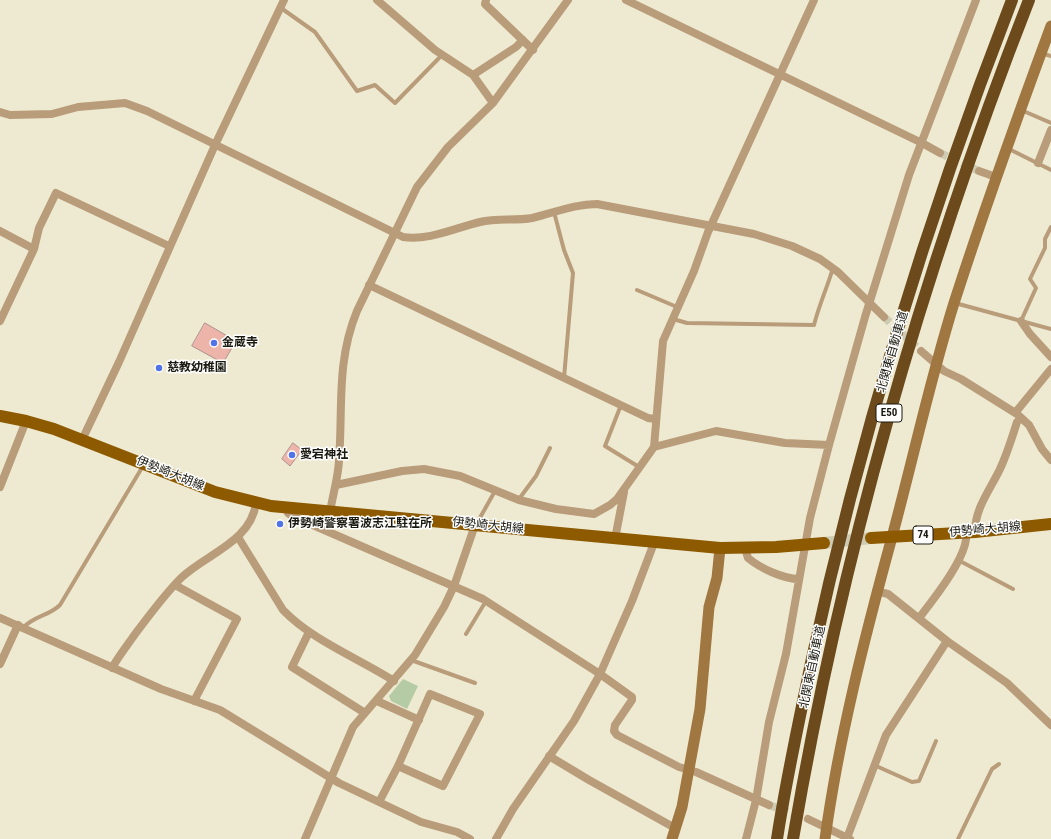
<!DOCTYPE html>
<meta charset="utf-8">
<style>
body{margin:0}
canvas{display:block;background:#eeead1}
</style>
<canvas width="1051" height="839"></canvas>
<script>
const c = document.querySelector('canvas').getContext('2d');
c.lineJoin = 'round';
function fillPath(path, color) {
  c.fillStyle = color;
  c.fill(path, 'evenodd');
}
function trace(path, color, width, dash) {
  c.strokeStyle = color;
  c.lineWidth = width;
  c.lineCap = dash ? 'butt' : 'round';
  c.setLineDash(dash || []);
  c.stroke(path);
}
function write(font, color, halo, rows, align = 'center') {
  c.font = font + ' "Roboto Condensed","Noto Sans JP",sans-serif';
  c.lineWidth = 3;
  c.setLineDash([]);
  c.textBaseline = 'middle';
  c.strokeStyle = halo;
  c.fillStyle = color;
  for (const [text, x, y, turn = 0] of rows) {
    c.save();
    c.translate(x, y);
    c.rotate((+turn || 0) * Math.PI / 180);
    c.textAlign = isNaN(turn) ? turn : align;
    if (halo) c.strokeText(text, 0, 0);
    c.fillText(text, 0, 0);
    c.restore();
  }
}
const green = new Path2D(`
 M403,679L418,686L407,709L391,701L389,696Z`);
const building = new Path2D(`
 M205,323L236,341L223,363L192,346Z
 M293,443L302,450L290,466L282,459Z`);
const streetTunnel = new Path2D(`
 M940,153L979,171
 M884,317L921,351
 M769,805L802,817`);
const primaryTunnel = new Path2D(`
 M824,543L871,538`);
const lane = new Path2D(`
 M281,8L315,32L357,91L375,85L395,103L442,55
 M1041,53L1051,56
 M1021,110L1051,123
 M1007,148L1051,170
 M554,212L564,250L573,273L564,378
 M637,290L677,307
 M955,303L1051,329
 M673,319L687,323L814,325C819,305 827,288 833,268
 M1021,321L1036,288L1030,279L1045,248V239L1051,227
 M621,405L605,446L639,467
 M519,499L536,476L550,448
 M477,523L495,491
 M958,560L1013,589
 M23,628C33,616 49,616 60,605L143,466
 M466,634L486,601
 M411,660L475,683
 M874,765L912,782L919,781L936,741
 M958,839L992,769L999,764`);
const street = new Path2D(`
 M377,0L435,50L473,75L493,103
 M486,0L485,4L533,50
 M626,0L922,143L940,153
 M473,75L516,47L523,40
 M0,112L10,115L52,114L78,107L125,103L147,111L403,237C428,241 455,228 480,222C497,218 515,221 532,218C554,213 574,204 597,204L754,234L792,246L820,259L838,272L884,317
 M1038,163L1051,130
 M979,171L996,177
 M0,231L34,249L0,321
 M34,249L39,228L56,193L169,246
 M369,285L648,418L655,419
 M1021,321L1030,334L1051,357
 M921,351L944,371L961,379L1017,414L1029,425L1042,449L1051,460
 M1015,413L1051,369
 M82,440L119,362L215,145L284,0
 M654,447L716,431L785,443L829,445
 M336,485L402,471L424,469L460,476L519,500L556,509L594,514L610,505L617,499L654,447L663,341L694,271L708,232L814,0
 M0,487L26,421
 M286,508L288,513L292,516L483,599L600,674L632,697V700L615,725L614,731L617,735L679,767L696,772L769,805
 M330,512C333,494 338,478 339,461C343,408 336,362 357,311L417,187L448,147L493,103L568,0
 M975,532C975,508 990,490 1000,469C1007,454 1012,438 1017,422L1021,418
 M238,537L283,610C313,641 358,658 394,681
 M615,539L624,492
 M745,548L748,558C760,568 783,579 799,579
 M175,585L237,619L194,701
 M876,591L888,594L947,641L1007,683L1051,725
 M0,618L161,689L220,710L339,783L421,822L457,832L470,839
 M919,618C933,600 970,554 966,532
 M309,632L292,667L365,713
 M0,664L18,625
 M112,668C118,657 126,647 133,637C148,617 163,596 181,578C206,554 251,542 256,503
 M377,701L419,720
 M549,756L589,780L675,828
 M379,802L398,766L430,694L480,714L443,786L398,766
 M808,819L850,839
 M847,838L886,735L947,641
 M305,839L353,727L415,655L444,607L454,586L475,525
 M496,839L513,809L574,721L600,674L632,601L654,543
 M746,839L756,800L769,722L786,654L810,518L829,445L865,317L909,175L976,0`);
const secondary = new Path2D(`
 M672,839L682,807L700,709L709,607L717,578L720,548
 M825,839C839,737 865,636 892,537C913,459 930,380 954,303C984,210 1017,118 1051,26`);
const primary = new Path2D(`
 M0,416L26,421L54,429L215,492L271,506L720,548L776,547L824,543
 M871,538L975,532L1051,524`);
const highway = new Path2D(`
 M777,839C786,780 799,721 811,663C860,436 928,216 1012,0
 M793,839C842,552 923,271 1029,0`);
const markers = [
 [214,343,4,"#5074e8"],
 [159,368,4,"#5074e8"],
 [292,455,4,"#5074e8"],
 [280,524,4,"#5074e8"]
];
const shields = [
 [889,413,26],
 [923,535,20]
];
const shieldNames = [
 ["E50",889,413],
 ["74",923,535]
];
const poiNames = [
 ["金蔵寺",222,343],
 ["慈教幼稚園",167,368],
 ["愛宕神社",300,455],
 ["伊勢崎警察署波志江駐在所",288,524]
];
const streetNames = [
 ["北関東自動車道",893,352,-74],
 ["伊勢崎大胡線",170,474,22],
 ["伊勢崎大胡線",488,526,6],
 ["伊勢崎大胡線",985,530,-5],
 ["北関東自動車道",813,667,-78]
];
fillPath(green, '#b5cba5');
fillPath(building, '#edb4a9');
trace(building, '#ac918d', 1);
trace(streetTunnel, '#cecbb4', 8, [8, 4]);
trace(primaryTunnel, '#cecbb4', 12, [12, 6]);
trace(lane, '#b99c7a', 4);
trace(street, '#b99c7a', 8);
trace(secondary, '#a07641', 11);
trace(primary, '#8d5a00', 12);
trace(highway, '#6d4a1b', 12);
for (const [x, y, r, color] of markers) {
  const dot = new Path2D();
  dot.arc(x, y, r, 0, 2 * Math.PI);
  c.fillStyle = color;
  c.fill(dot);
  trace(dot, '#fff', 1.5);
}
for (const [x, y, w] of shields) {
  const box = new Path2D();
  box.roundRect(x - w / 2, y - 9, w, 18, 3);
  c.fillStyle = '#fff';
  c.fill(box);
  trace(box, '#1a1910', 1);
}
write('bold 11px', '#1a1910', null, shieldNames);
write('bold 12px', '#1a1910', '#fff', poiNames, 'left');
write('12px', '#1a1910', '#fff', streetNames);
</script>
